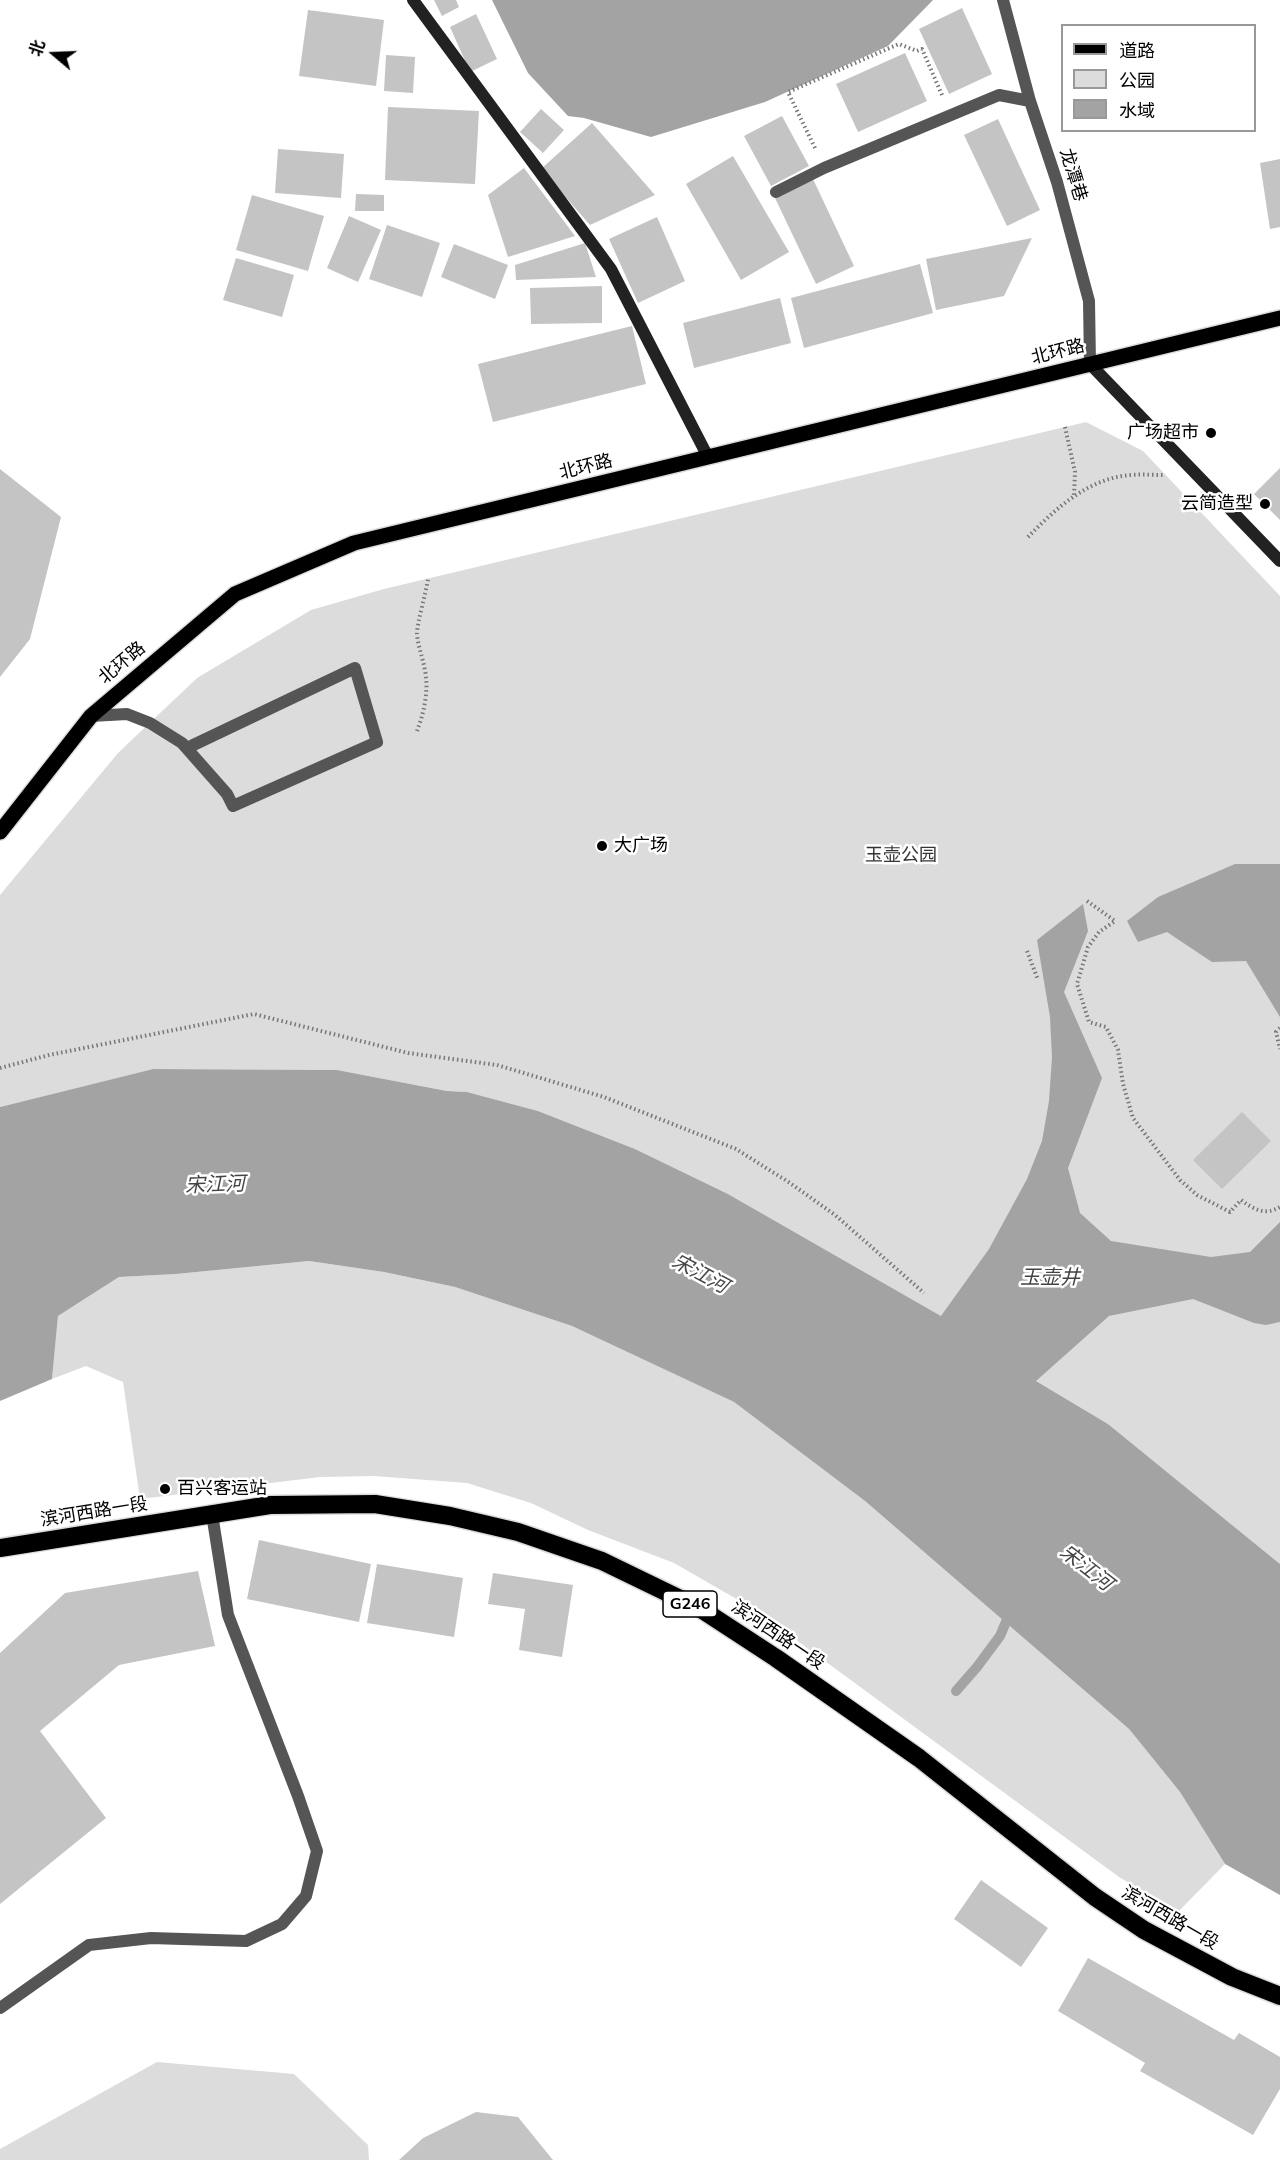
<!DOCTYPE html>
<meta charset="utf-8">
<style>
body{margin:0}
#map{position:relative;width:1280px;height:2160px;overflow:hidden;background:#fff;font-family:Mulish,"Noto Sans SC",sans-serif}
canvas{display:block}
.legend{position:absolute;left:1061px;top:24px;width:195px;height:108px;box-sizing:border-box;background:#fff;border:2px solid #999;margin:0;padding:8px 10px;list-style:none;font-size:18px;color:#000}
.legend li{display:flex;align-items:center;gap:12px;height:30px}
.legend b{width:30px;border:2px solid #999}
.north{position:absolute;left:24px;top:24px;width:60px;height:60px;-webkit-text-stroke:4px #fff;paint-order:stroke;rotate:289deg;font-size:16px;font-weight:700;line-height:24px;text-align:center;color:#000}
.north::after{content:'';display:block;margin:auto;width:21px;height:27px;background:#000;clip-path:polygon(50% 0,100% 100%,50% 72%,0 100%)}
</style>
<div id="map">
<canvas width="1280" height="2160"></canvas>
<ul class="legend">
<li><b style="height:8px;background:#000"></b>道路</li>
<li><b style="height:16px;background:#dcdcdc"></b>公园</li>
<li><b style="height:16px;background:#a3a3a3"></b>水域</li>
</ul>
<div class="north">北</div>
</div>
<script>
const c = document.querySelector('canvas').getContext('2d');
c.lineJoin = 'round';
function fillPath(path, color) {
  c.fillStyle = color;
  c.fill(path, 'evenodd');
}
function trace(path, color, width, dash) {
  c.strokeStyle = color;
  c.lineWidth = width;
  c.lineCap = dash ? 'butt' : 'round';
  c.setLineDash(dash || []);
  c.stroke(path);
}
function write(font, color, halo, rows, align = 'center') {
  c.font = font + ' Mulish,"Noto Sans SC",sans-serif';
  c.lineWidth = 5;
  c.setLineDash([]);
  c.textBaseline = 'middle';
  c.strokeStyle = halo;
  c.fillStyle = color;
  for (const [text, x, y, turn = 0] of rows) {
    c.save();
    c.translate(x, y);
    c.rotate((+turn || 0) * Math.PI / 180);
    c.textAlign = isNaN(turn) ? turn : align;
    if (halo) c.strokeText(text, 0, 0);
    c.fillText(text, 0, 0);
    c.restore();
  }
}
const green = new Path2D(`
 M1086,422L1143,451L1280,596V1564L1108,1424L1036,1381L941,1316L728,1194L635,1149L538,1111L467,1092L447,1091L337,1070L153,1069L0,1107V895L118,753L197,678L311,610L384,589Z
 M309,1261L384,1272L455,1287L572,1326L734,1402L865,1501L1129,1729L1180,1792L1225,1864L1178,1912L1119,1877L754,1609L674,1563L588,1530L531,1503L467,1483L374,1476L320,1477L140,1499L123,1382L86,1366L52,1379L58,1316L119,1277L176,1274Z
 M157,2062L294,2074L368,2145L369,2160H0V2149Z`);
const water = new Path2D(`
 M492,0H933L888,46L765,102L651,137L584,118L568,116L528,73Z
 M1235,864H1280V1017L1246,961L1212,962L1167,932L1138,942L1127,921L1158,897Z
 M1083,904L1088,931L1064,992L1102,1078L1068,1168L1080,1213L1111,1241L1211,1257L1250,1252L1280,1222V1322L1266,1325L1254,1323L1193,1299L1109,1316L1036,1381L1108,1424L1280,1564V1895L1225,1864L1180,1792L1129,1729L865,1501L734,1402L572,1326L455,1287L384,1272L309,1261L176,1274L119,1277L58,1316L52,1379L0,1401V1107L153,1069L337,1070L447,1091L467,1092L538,1111L635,1149L728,1194L941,1316L989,1249L1027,1179L1042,1141L1049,1101L1052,1057L1050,1017L1037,940Z`);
const stream = new Path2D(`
 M956,1691L977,1667L1000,1636L1011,1610`);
const building = new Path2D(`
 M434,0H456L459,7L442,16Z
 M962,8L992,74L949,94L919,29Z
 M308,10L384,20L376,86L299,76Z
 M476,14L497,59L470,72L450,27Z
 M905,53L927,101L858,132L836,84Z
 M386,55L415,57L413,93L384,91Z
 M388,107L479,111L475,184L385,180Z
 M541,109L564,130L543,153L520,132Z
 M782,116L809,166L771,186L744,136Z
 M998,119L1040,210L1007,226L964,135Z
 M592,123L655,195L590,225L541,169Z
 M278,149L344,154L341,198L275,193Z
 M733,156L789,252L741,280L686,184Z
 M1280,159V227L1270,229L1260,163Z
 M524,168L575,236L508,257L488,195Z
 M813,179L854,266L816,284L775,198Z
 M356,194L384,195V211H355Z
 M252,195L324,216L308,271L236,250Z
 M349,216L381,230L358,282L327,268Z
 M657,217L685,281L638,303L609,239Z
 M387,225L440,243L422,297L369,279Z
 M1032,238L1004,296L936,310L926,259Z
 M585,243L596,277L516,280L515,265Z
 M454,244L508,265L495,299L441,277Z
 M236,258L294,275L282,317L223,300Z
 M920,264L933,313L804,348L791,298Z
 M602,286V323L531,324L530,288Z
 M780,298L791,343L694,368L683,323Z
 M632,326L646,384L493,422L478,364Z
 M1280,468V520L1254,494Z
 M0,469L61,517L30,639L0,677Z
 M1242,1112L1271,1141L1222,1189L1193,1160Z
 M259,1540L371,1564L359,1622L247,1599Z
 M377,1564L463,1578L454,1637L367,1623Z
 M198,1571L215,1646L119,1665L40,1731L106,1818L0,1904V1653L65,1593Z
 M493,1573L573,1585L562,1657L519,1650L525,1609L488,1604Z
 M981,1880L1048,1928L1021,1967L954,1919Z
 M1088,1958L1234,2040L1239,2033L1280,2057V2089L1253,2135L1140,2071L1145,2063L1058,2011Z
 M476,2112L518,2117L553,2160H399L423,2138Z`);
const path = new Path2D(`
 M815,148L788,92L899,44L917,51L922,49L942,95
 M1065,427L1075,472L1074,496
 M1028,537C1056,508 1089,478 1131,475C1142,474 1153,475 1164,475
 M417,731C424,713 429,690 425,671C423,658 418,647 417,634C417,623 426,593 428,579
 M1087,901L1115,921L1099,932L1088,947L1077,984L1089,1022L1106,1027L1118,1050L1123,1084L1133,1118L1180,1180L1197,1195L1230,1212L1241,1200C1253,1209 1265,1216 1280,1207
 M1027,951L1038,980
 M1280,1028L1276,1032L1280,1049
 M0,1068L49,1055L254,1014L408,1053L497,1065L604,1097L736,1149L790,1183L835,1215L924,1293`);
const lane = new Path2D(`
 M91,716L127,714L150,723L182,743L227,794L233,806L377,742L355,668L187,748
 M0,2008L89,1945L151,1938L246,1941L282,1924L306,1896L317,1851L298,1796L228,1615L212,1514`);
const street = new Path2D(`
 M1003,0L1030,101L1057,182L1089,301L1090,364
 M776,192L824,168L999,95L1030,101`);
const secondary = new Path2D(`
 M413,0L611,269L708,457
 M1090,364L1280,561`);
const primary = new Path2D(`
 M0,832L91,716L235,594L354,543L1280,318`);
const highway = new Path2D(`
 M0,1548L270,1505L375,1504L450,1516L518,1532L602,1561L701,1609L776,1658L919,1758L1095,1897L1144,1930L1232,1977L1280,1996`);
const markers = [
 [1211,433,6,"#000"],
 [1265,504,6,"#000"],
 [602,846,6,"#000"],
 [165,1489,6,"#000"]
];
const shields = [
 [690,1604,54]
];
const shieldNames = [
 ["G246",690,1604]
];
const streetNames = [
 ["龙潭巷",1073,175,73],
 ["北环路",1058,352,-14],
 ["北环路",586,467,-14],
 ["北环路",122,663,-40],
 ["滨河西路一段",94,1512,-9],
 ["滨河西路一段",778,1635,34],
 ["滨河西路一段",1170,1918,30]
];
const poiNames = [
 ["广场超市",1199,433],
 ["云简造型",1253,504],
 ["大广场",614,846,"left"],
 ["百兴客运站",177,1489,"left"]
];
const parkNames = [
 ["玉壶公园",901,856]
];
const waterNames = [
 ["宋江河",215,1185,-2],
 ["宋江河",700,1274,28],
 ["玉壶井",1050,1278],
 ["宋江河",1086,1568,38]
];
fillPath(green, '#dcdcdc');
fillPath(water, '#a3a3a3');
trace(stream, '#a3a3a3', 10);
fillPath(building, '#c4c4c4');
trace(primary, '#dbdbdb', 18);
trace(highway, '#dbdbdb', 21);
trace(path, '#777', 4, [1.5, 3]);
trace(lane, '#555', 12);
trace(street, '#555', 12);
trace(secondary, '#222', 12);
trace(primary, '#000', 15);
trace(highway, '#000', 18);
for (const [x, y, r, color] of markers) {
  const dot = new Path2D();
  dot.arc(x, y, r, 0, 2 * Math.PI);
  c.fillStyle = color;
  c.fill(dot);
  trace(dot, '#fff', 2);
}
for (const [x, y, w] of shields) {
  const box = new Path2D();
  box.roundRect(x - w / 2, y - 13, w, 26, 4.5);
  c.fillStyle = '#fff';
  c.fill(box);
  trace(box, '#000', 1.5);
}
write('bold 16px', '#000', null, shieldNames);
write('18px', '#000', '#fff', streetNames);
write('18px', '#000', '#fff', poiNames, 'right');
write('18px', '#333', '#fff', parkNames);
write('italic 20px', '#444', '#fff', waterNames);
</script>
